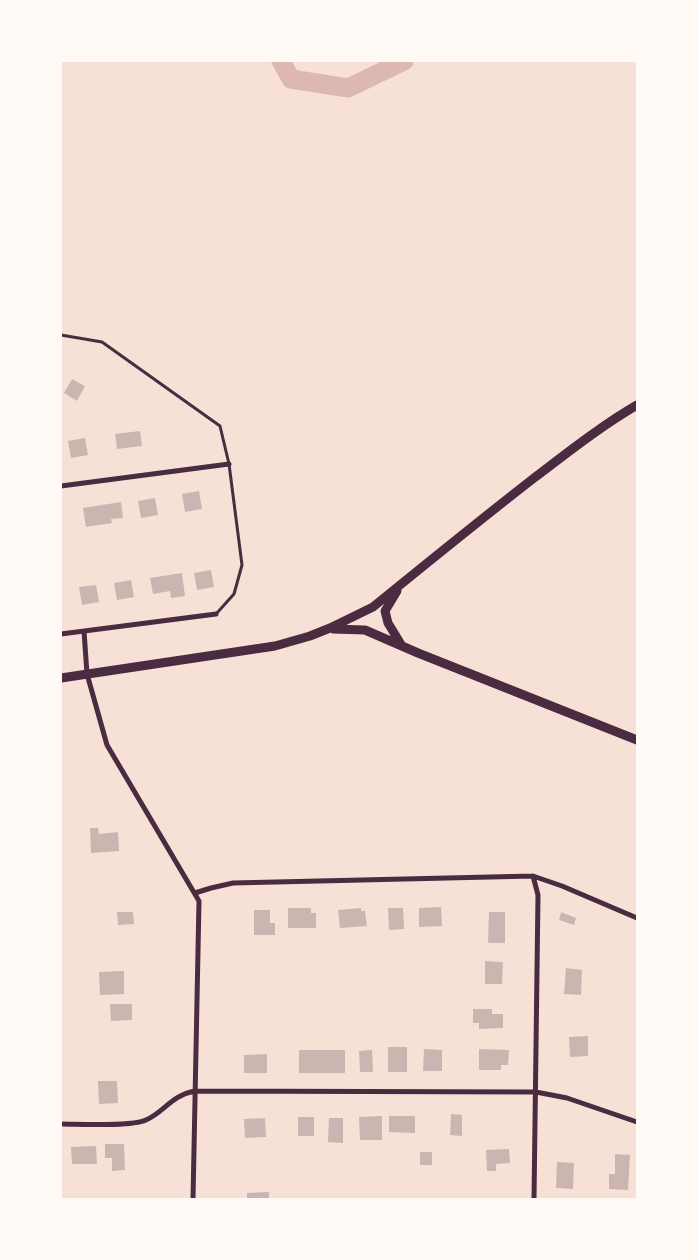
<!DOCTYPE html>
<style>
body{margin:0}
#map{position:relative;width:698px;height:1260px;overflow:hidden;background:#f7e1d7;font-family:Commissioner,sans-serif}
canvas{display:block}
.frame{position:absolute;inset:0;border:62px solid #fffaf5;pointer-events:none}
</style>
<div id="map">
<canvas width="698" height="1260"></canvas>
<div class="frame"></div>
</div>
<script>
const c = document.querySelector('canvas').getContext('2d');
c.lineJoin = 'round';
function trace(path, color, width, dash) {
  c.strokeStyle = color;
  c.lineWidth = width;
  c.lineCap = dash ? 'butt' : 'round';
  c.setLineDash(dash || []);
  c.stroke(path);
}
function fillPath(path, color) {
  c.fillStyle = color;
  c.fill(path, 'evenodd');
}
const river = new Path2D(`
 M281,61L291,79L348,88L404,61`);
const building = new Path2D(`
 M72,379L85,386L77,401L64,393Z
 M140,431L142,446L117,449L115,434Z
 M85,438L88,455L71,458L68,441Z
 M199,491L202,509L185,512L182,494Z
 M155,498L158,515L141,518L138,501Z
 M121,502L123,518L111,519L112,523L86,527L83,508Z
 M211,570L214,587L197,590L194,573Z
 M182,573L185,596L171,598L170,591L153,594L150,578Z
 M131,580L134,597L117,600L114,583Z
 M96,585L99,602L82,605L79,587Z
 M90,828H98L99,834L118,832L119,851L91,853Z
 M441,907L442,926L419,927V908Z
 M288,908H311V913H316V928H288Z
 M361,908V911H365L367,926L340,928L338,910Z
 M388,908H403L404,929L389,930Z
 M254,910H270V923H275V935H254Z
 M117,912H133L134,924L118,925Z
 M489,912H505V943H488Z
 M561,912L576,918L574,925L559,920Z
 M485,961L503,962L502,984H485Z
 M566,968L582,970L581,995L564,994Z
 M124,971V994L100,995L99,972Z
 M110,1004H132V1020L111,1021Z
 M473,1009H492V1014H503V1028L479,1029V1023H473Z
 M588,1036V1056L570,1057L569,1037Z
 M388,1047H407V1072H388Z
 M424,1049L442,1050V1071H423Z
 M479,1049L509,1050L508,1065H501V1070H479Z
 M299,1050H345V1073H299Z
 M372,1050L373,1072H360L359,1051Z
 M267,1054V1073H244V1055Z
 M98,1081H117L118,1103L99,1104Z
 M451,1114L462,1115V1136L450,1135Z
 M382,1116V1140H360L359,1117Z
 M389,1116H415V1133L389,1132Z
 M298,1117H314V1136H298Z
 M265,1118L266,1137L245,1138L244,1119Z
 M329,1118H343V1143L328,1142Z
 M105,1144H124L125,1170L112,1171V1158H105Z
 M96,1146L97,1164H72L71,1147Z
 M509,1149L510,1163L496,1164V1171H487L486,1150Z
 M420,1152H432V1165H420Z
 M615,1154L630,1155L628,1190L609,1189V1174H615Z
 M557,1162L574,1163L573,1189L556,1188Z
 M269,1192V1199H247V1193Z`);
const service = new Path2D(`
 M61,335L102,342L220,426L229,464L242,565L234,594L216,614`);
const minor = new Path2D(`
 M61,486L229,464
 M84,631L87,674L107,745L199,901L193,1199
 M61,634L216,614
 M533,876L538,895L534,1199
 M195,893L211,888L233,883L533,876L562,886L637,918
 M61,1124C80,1124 130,1127 146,1120C164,1112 172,1095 195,1091L536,1092L567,1098L637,1122`);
const secondary = new Path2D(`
 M397,591L385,611L388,623L402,646
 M333,629L365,630L418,653L637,740
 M61,678L275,646L310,636L330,628L373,607C427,563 480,520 534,478C567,453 601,426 637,405`);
trace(river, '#dcb8b0', 19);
fillPath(building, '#ccb4b1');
trace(service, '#4a2c40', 3);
trace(minor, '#4a2c40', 5);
trace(secondary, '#4a2c40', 9);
</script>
